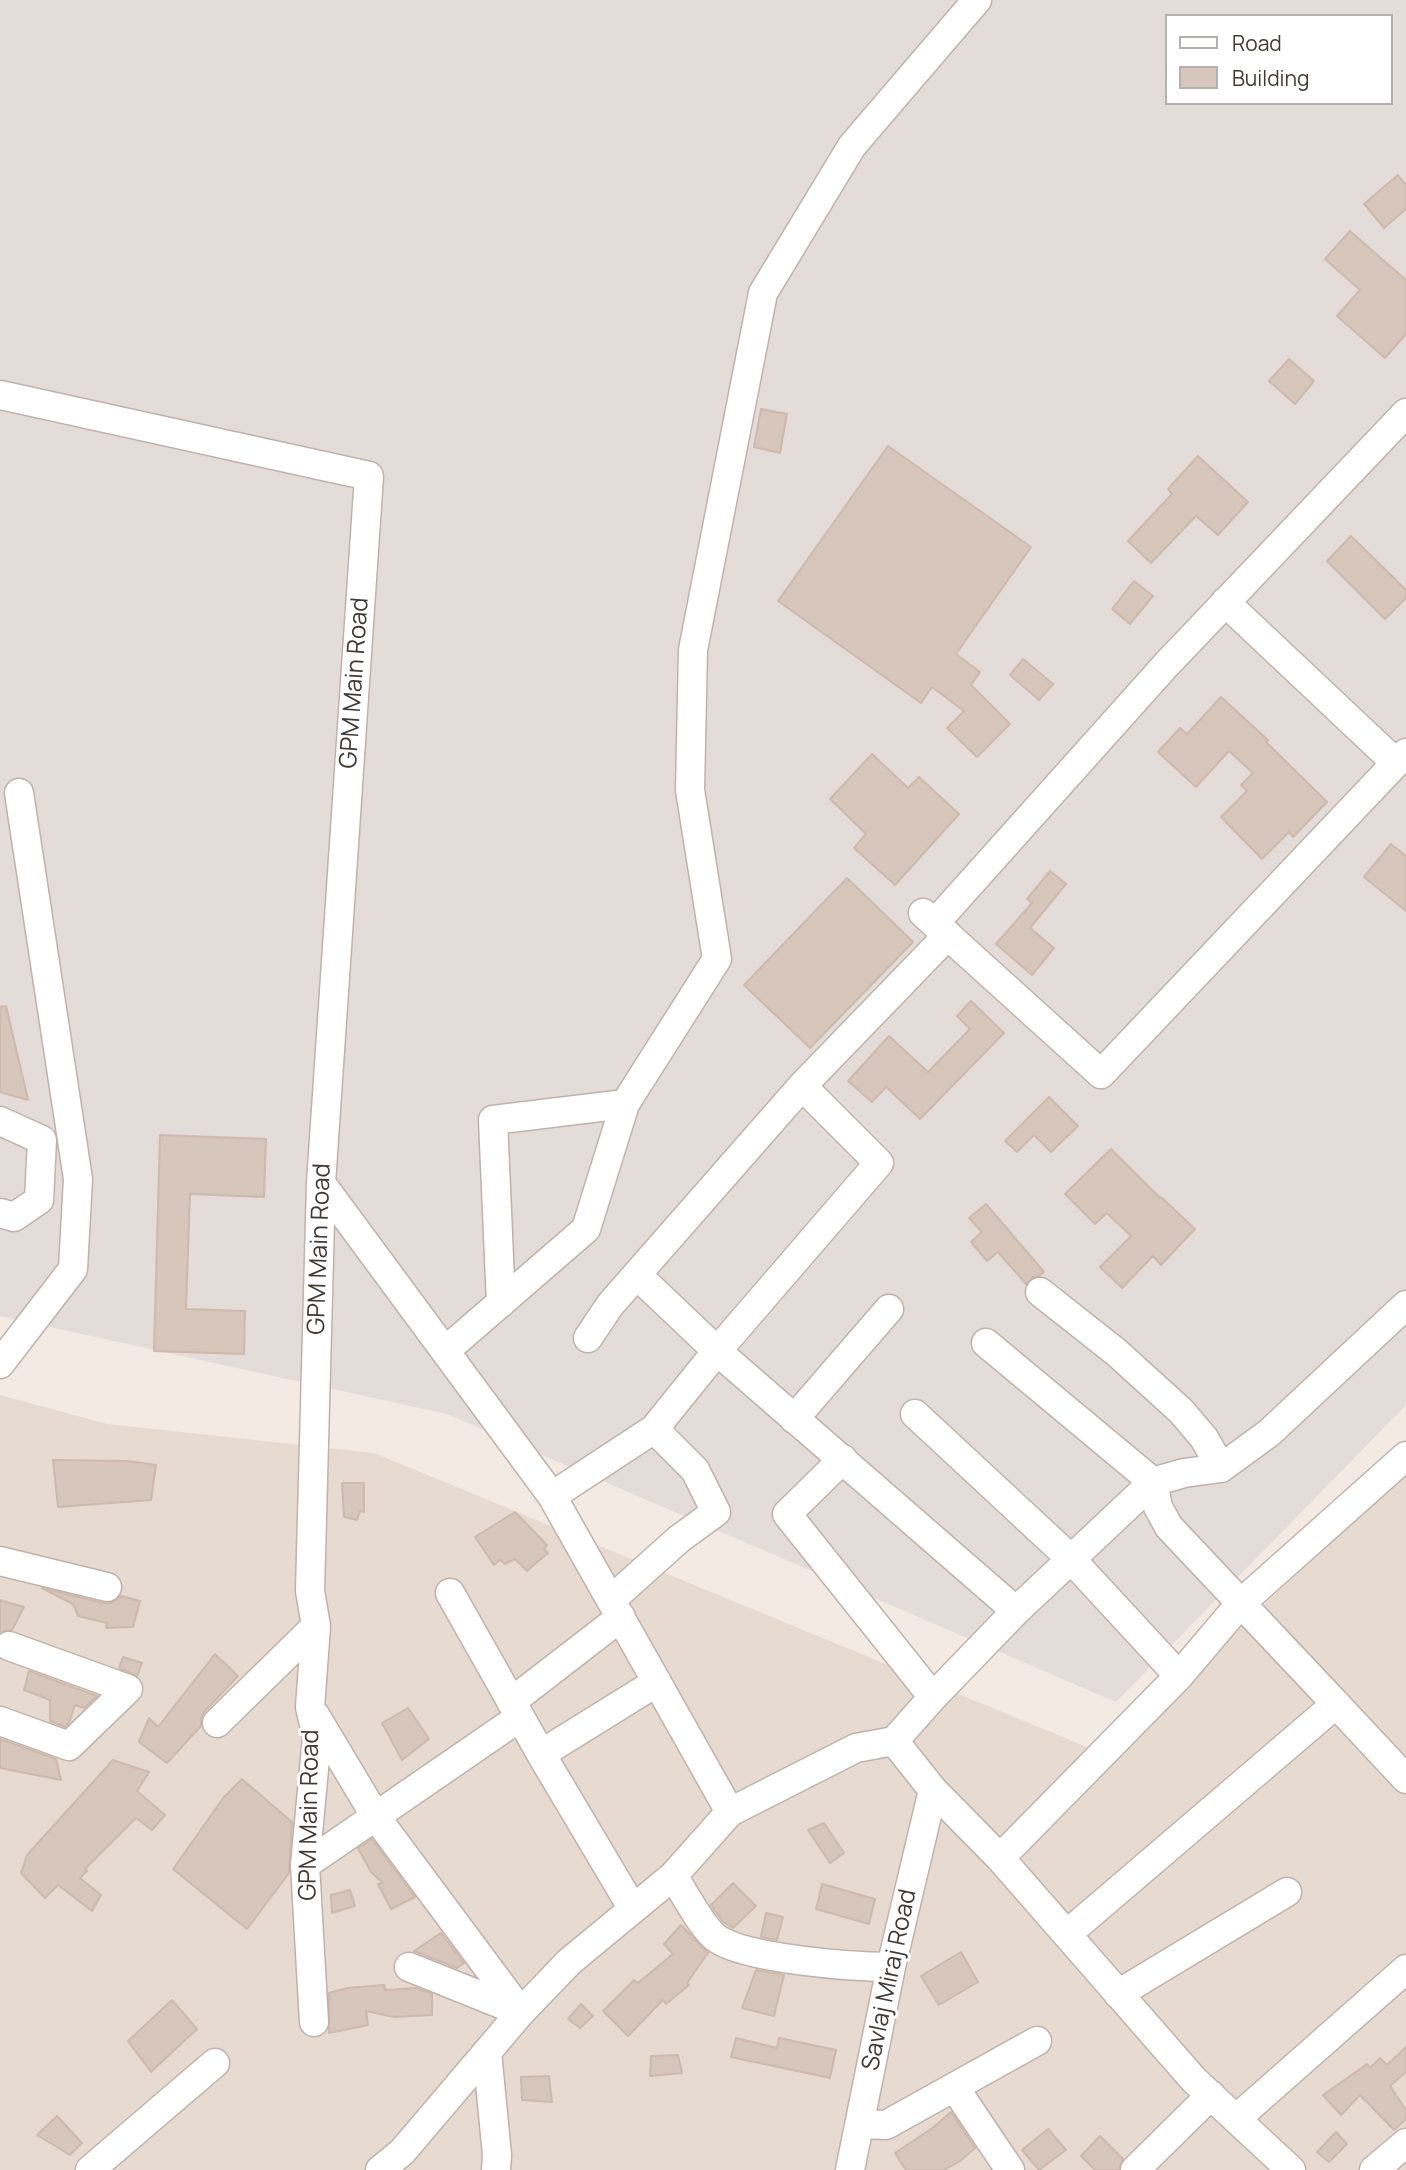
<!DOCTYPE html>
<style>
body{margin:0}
#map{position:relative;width:1406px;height:2170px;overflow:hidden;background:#f2eae3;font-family:Manrope,sans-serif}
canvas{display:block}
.legend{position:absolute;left:1165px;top:14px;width:228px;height:91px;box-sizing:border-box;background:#fff;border:2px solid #b4b0ad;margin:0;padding:9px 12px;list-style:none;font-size:21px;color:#433933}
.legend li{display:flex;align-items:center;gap:14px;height:35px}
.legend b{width:35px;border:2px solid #b4b0ad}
</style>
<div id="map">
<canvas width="1406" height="2170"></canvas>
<ul class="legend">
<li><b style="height:9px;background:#fff"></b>Road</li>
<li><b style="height:19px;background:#d6c6bc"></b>Building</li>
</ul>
</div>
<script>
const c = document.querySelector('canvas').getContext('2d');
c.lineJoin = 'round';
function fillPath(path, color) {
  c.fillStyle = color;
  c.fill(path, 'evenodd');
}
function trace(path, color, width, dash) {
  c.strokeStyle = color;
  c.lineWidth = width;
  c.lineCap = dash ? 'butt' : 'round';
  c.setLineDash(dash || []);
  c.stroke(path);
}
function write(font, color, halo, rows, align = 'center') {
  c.font = font + ' Manrope,sans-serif';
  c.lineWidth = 6;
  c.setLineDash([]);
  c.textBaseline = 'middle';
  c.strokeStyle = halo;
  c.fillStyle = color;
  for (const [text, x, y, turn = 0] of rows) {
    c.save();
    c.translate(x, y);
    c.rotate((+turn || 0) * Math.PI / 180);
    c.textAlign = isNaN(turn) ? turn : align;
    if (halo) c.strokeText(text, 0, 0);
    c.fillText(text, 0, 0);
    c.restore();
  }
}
const residential = new Path2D(`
 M0,1395L107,1424L374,1453L1104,1754L1406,1472V2170H0Z`);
const industrial = new Path2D(`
 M0,0H1406V1405L1116,1702L447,1414L0,1316ZM1166,16H1390V103H1166Z`);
const building = new Path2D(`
 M1398,175L1406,185V209L1384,228L1364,204Z
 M1350,231L1406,280V334L1385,358L1337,316L1360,290L1325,259Z
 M1289,359L1314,381L1295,404L1269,381Z
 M761,409L787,414L780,453L754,447Z
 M888,446L1031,547L956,654L980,672L971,685L1010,724L977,757L947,728L964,711L932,687L921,703L778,601Z
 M1198,456L1248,502L1218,535L1196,516L1151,563L1128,541L1172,494L1168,489Z
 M1351,536L1406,590V598L1385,619L1327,561Z
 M1134,581L1153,596L1130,624L1112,609Z
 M1023,659L1053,684L1039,700L1010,675Z
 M1221,697L1268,740L1266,742L1327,802L1293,837L1289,832L1262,859L1221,817L1247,791L1241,785L1253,773L1229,751L1196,787L1158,752L1180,728L1187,734Z
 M872,754L908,788L919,777L959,814L895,885L854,848L866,834L830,799Z
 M1391,844L1406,856V911L1364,877Z
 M1050,871L1066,884L1030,928L1054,948L1032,975L996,944L1032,903L1027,899Z
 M847,878L913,942L810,1048L744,985Z
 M971,1001L1004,1033L920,1119L886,1087L872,1102L848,1081L889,1036L928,1072L970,1029L957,1016Z
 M6,1006L28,1100L0,1092V1007Z
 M1049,1097L1078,1126L1051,1152L1034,1135L1017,1152L1005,1141Z
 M160,1135L266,1139L264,1197L190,1194L186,1309L245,1311L244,1354L154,1351Z
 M1111,1149L1160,1198L1161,1197L1195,1229L1161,1265L1153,1256L1122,1288L1100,1267L1131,1236L1107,1213L1095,1224L1065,1194Z
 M986,1204L1044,1272L1039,1276L1033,1277L1026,1284L998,1252L987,1261L971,1242L982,1232L969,1218Z
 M53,1460L128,1461L156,1465L151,1500L58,1507Z
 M342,1483H364V1512L360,1511L357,1520L344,1517Z
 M515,1512L547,1545L544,1549L548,1553L527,1571L515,1559L505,1564L500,1560L494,1565L475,1537Z
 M42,1588L103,1603H112L121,1596L140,1601L133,1627L106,1628L107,1623L78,1616L73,1604Z
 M0,1600L24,1607L12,1630L0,1632Z
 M215,1654L238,1676L205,1711L201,1718V1726L167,1763L139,1742L149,1718L158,1727Z
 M123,1657L142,1663L137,1676L119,1668Z
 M29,1671L97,1696L84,1708L75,1705L69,1723L65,1727L50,1721V1700L24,1690Z
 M408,1708L429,1739L402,1760L382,1723Z
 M0,1739L56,1759L61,1780L0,1768Z
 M113,1760L149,1772L137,1791L165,1815L152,1830L136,1818L85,1869L87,1871L80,1878L101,1895L92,1911L58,1885L45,1898L21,1873L27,1855Z
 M242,1779L292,1822L289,1873L247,1929L173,1869L224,1797Z
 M824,1823L844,1853L830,1863L808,1830Z
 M372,1839L415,1897L391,1909L378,1884L383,1883L371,1872L358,1848Z
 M733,1883L756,1906L733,1928L723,1922L711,1905Z
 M822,1884L875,1899L869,1924L816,1909Z
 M350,1890L355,1906L332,1913L331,1895Z
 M766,1913L783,1917L777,1940L761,1937Z
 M681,1925L708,1953L687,1983L689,1985L666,2004L663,2000L628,2036L603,2011L634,1980L638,1983L673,1954L664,1944Z
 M441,1933L464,1963L457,1968L414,1951Z
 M961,1952L978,1982L939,2005L921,1976Z
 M756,1970L784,1975L774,2016L742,2008Z
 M384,1985L385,1990L416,1988L432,1994V2015L394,2017L366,2011L368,2025L329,2033V1993L347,1988Z
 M172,2000L197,2029L151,2072L128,2041Z
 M581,2004L593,2016L580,2028L568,2019Z
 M736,2038L777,2048L779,2038L836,2050L830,2078L731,2057Z
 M1406,2047V2072L1390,2086L1406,2110V2119L1394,2130L1360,2095L1341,2115L1323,2095L1367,2064L1370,2068L1380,2058L1387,2065Z
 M678,2055L682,2073L650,2076L651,2056Z
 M549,2076L552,2102L522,2100L521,2077Z
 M951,2112L975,2148L960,2161L944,2170H906L895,2153L931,2129Z
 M57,2116L82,2143L70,2155L37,2135Z
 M1048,2129L1066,2150L1039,2170L1022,2150Z
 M1336,2132L1347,2144L1329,2162L1317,2152Z
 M1100,2136L1123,2159L1119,2170H1095L1081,2156Z`);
const minor = new Path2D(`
 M0,395L369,476L321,1183L310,1591L316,1626L310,1707L317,1737L305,1865L314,2022
 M1225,602L1396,763L1406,753
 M923,913L1101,1074L1396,763
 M935,923L1166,665L1406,413
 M802,1086L948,935
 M0,1121L42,1140L39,1200L14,1217L0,1213
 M321,1183L552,1496L730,1812
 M637,1275L717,1351L1016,1611L933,1697L894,1741
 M1040,1292L1116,1352L1181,1411L1204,1438L1221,1468
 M501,1303L493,1120L625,1104L717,959L690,790L693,650L763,293L852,146L977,0
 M986,1343L1153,1482L1158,1507L1169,1527L1336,1704L1067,1934
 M445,1351L586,1229L625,1104
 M0,1364L73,1269L78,1179L19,793
 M915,1414L1070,1558L1179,1676L1000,1858
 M794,1419L889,1309
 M843,1459L787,1514L933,1697
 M552,1496L654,1429L717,1351L879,1163L802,1086L610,1305L588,1338
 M0,1561L107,1587
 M450,1593L541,1754L633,1909
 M611,1600L679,1539L716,1512L695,1470L654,1429
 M1016,1611L1153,1482L1184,1473L1221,1468L1269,1433L1406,1305
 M1179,1676L1240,1604L1406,1456
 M511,1702L621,1617
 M1336,1704L1406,1779
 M315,1715L376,1817L521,2012
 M0,1721L69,1746L128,1689L9,1646
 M217,1723L316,1626
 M541,1754L657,1682
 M305,1865L520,1717
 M673,1876C684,1892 703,1929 716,1938C745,1959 853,1967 891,1967
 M409,1967L521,2012
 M1118,1994L1287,1892
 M487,2052L497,2155L496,2170
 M955,2088L1010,2170
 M1236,2119L1406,1969
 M861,2124L886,2125L1037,2041
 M90,2170L215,2063
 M380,2170L402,2152L521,2012L569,1962L673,1876L730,1812L856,1748L894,1741L933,1790L1000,1858L1194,2080L1291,2170
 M850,2170L891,1967L933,1790
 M1135,2170L1211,2095
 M1374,2170L1406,2143`);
const streetNames = [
 ["GPM Main Road",355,683,-86],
 ["GPM Main Road",320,1249,-88],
 ["GPM Main Road",310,1815,-89],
 ["Savlaj Miraj Road",890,1980,-78]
];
fillPath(residential, '#e6dad1');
fillPath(industrial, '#e3dcd8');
fillPath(building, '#d6c6bc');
trace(building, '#ceb9ac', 2);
trace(minor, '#c0b2a9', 31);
trace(minor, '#fff', 28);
write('24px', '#433933', '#fff', streetNames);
</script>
